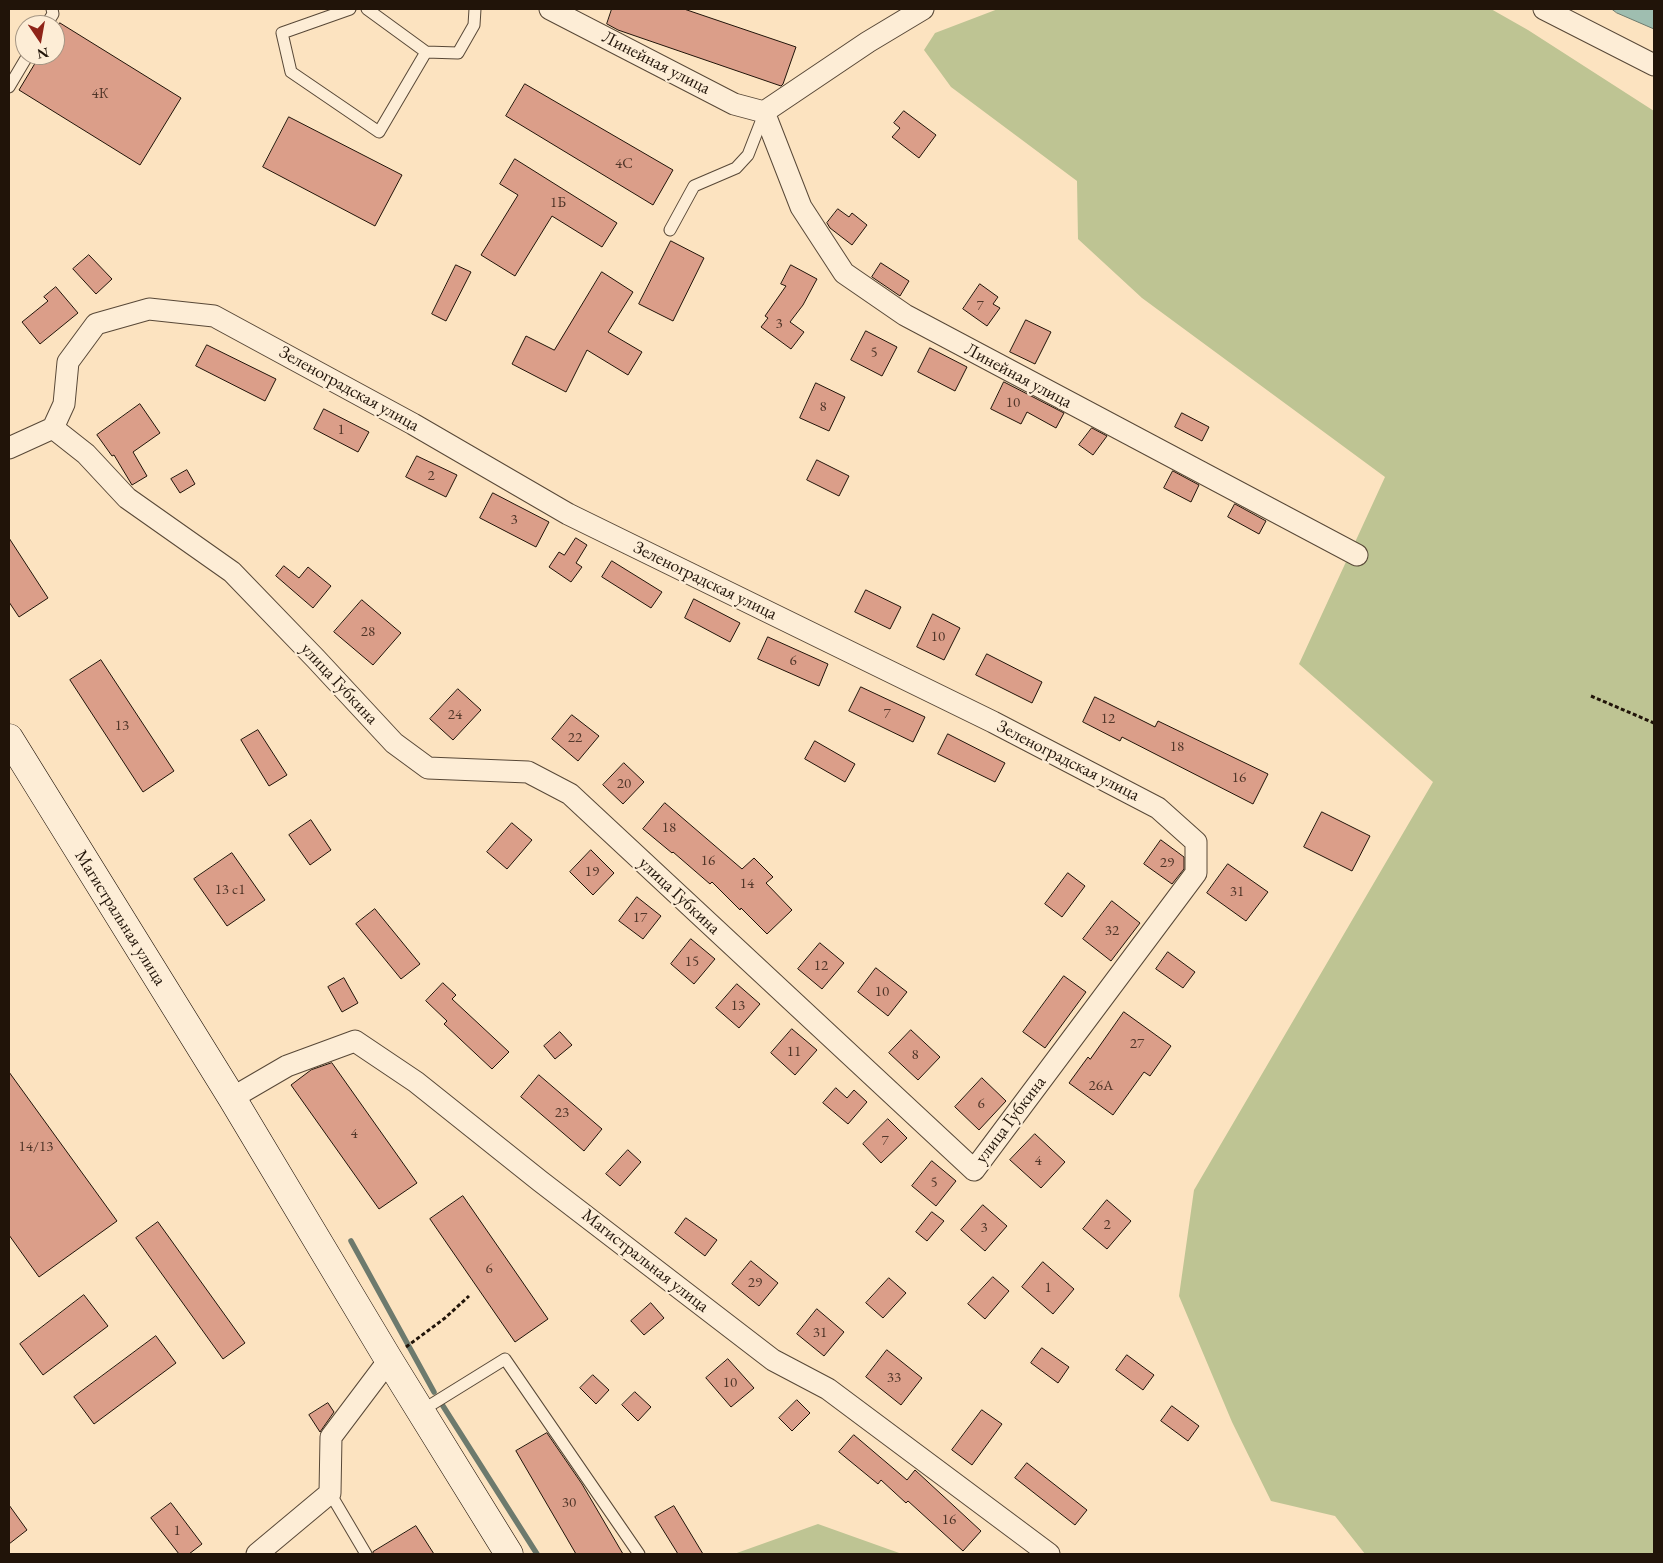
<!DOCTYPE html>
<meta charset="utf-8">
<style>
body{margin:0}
#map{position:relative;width:1663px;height:1563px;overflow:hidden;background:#fce3c0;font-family:"EB Garamond",serif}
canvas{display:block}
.frame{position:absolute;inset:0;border:10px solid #211409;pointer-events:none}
.north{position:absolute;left:15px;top:15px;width:50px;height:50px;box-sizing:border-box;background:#fdedd6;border:1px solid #a59684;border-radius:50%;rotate:168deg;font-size:14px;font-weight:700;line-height:20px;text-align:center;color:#211409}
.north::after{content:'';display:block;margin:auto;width:18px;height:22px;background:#8f2418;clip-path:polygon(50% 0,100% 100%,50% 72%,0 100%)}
</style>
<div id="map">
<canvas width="1663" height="1563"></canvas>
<div class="frame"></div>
<div class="north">N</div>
</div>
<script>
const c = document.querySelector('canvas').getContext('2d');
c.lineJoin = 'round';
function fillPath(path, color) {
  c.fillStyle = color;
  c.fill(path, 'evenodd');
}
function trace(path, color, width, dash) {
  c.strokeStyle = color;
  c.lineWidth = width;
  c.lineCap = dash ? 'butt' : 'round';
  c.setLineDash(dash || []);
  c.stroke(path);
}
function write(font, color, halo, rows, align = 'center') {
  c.font = font + ' "EB Garamond",serif';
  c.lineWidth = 4.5;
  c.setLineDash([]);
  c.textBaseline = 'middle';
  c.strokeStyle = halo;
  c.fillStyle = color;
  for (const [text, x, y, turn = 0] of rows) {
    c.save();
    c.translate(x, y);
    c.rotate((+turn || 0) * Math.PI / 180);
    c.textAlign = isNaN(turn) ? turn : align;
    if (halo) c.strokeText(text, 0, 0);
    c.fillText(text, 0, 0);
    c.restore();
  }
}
const green = new Path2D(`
 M998,9H1491L1528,30L1654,111V1554H1365L1335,1516L1271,1501L1232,1422L1179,1296L1194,1190L1433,782L1299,664L1385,477L1142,298L1078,239L1077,181L951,87L924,50L935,33Z
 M818,1524L902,1554H734Z`);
const water = new Path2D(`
 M1612,9H1654V29L1617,13Z`);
const stream = new Path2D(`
 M351,1241L434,1392
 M443,1406L537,1554`);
const building = new Path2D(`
 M612,9H684L796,47L783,84L781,86L618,30L607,24Z
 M60,23L181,98L140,165L19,90L40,55H55V31Z
 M525,84L673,170L653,205L506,116Z
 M904,111L936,135L919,158L892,137L900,128L894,123Z
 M289,117L402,175L375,226L263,167Z
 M515,159L617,223L602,247L552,216L515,276L481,255L518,195L500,184Z
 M838,209L849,217L852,213L867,225L852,245L830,228L827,223Z
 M671,241L704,258L673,321L639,304Z
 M89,255L112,279L96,294L73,269Z
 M881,263L909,281L900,296L872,277Z
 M456,265L471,272L446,321L432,314Z
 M791,265L817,279L803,305L790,322L804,332L791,349L761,327L768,318L765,316L786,286L781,284Z
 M602,272L633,292L608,332L642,352L628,375L587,350L566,392L512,364L526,336L554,350Z
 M980,284L998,297L993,304L1000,308L987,326L963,309Z
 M56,287L78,313L40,344L22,322L48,301L44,297Z
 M1026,320L1051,332L1035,364L1010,352Z
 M866,331L897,347L882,376L851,360Z
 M207,345L276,379L265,401L196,366Z
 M930,348L967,367L955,391L918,372Z
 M1004,382L1064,413L1056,428L1027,412L1021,424L991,409Z
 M816,383L845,397L829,431L800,418Z
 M140,404L160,433L133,452L147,476L132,485L114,455L112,456L97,435Z
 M324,409L369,432L358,452L314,429Z
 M1182,413L1209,427L1202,441L1175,427Z
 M1092,428L1107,436L1093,455L1079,445Z
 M417,456L457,475L446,497L406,477Z
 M817,460L849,476L839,496L807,480Z
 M187,470L195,484L180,493L171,479Z
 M1173,471L1199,485L1191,502L1164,488Z
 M493,493L549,522L536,547L480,518Z
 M1235,504L1266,521L1259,534L1228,517Z
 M9,538L48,598L19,617L9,602Z
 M576,538L587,545L576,563L582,567L571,582L549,567L559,552L564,555Z
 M612,561L662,592L651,608L602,577Z
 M284,566L299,578L308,567L331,586L313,608L276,576Z
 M866,590L901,607L890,629L855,612Z
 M694,599L740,623L730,642L685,618Z
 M362,600L401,633L373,665L334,632Z
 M933,614L960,628L944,660L917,647Z
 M768,637L828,664L819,686L758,659Z
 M987,654L1042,682L1032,703L976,675Z
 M101,660L174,771L143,792L70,680Z
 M861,687L925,717L913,742L849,711Z
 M458,689L481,710L453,740L430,719Z
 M1095,697L1155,727L1158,721L1268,774L1253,804L1122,737L1120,741L1083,722Z
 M572,715L599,736L578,761L552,739Z
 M258,730L287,775L269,786L241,740Z
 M948,734L1005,763L995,782L938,754Z
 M815,741L855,764L845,782L805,759Z
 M624,763L644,782L623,804L603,785Z
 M665,803L742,869L754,858L773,877L766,883L792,910L767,934L741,908L740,910L712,882L710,884L673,852L672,853L643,829Z
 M1322,812L1370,836L1352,871L1304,847Z
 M311,820L331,850L310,865L289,835Z
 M512,823L532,840L507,869L487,852Z
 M1161,840L1184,857V869L1172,884L1144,864Z
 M591,850L614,873L593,895L570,872Z
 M232,853L265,900L227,926L194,879Z
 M1228,864L1268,892L1246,921L1207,893Z
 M1068,873L1085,886L1062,917L1045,904Z
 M637,897L661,916L643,939L619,921Z
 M1112,901L1140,923L1111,961L1083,939Z
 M375,909L420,964L401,979L356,924Z
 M691,939L715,959L694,984L671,964Z
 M820,943L844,963L822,989L798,969Z
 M1168,952L1195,972L1183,988L1156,969Z
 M876,968L907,992L888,1016L858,992Z
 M1064,976L1086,992L1045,1048L1023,1032Z
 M344,978L358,1003L342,1012L328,987Z
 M443,983L456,995L452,999L509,1052L492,1069L444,1024L447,1021L426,1001Z
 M737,984L760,1004L739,1028L716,1008Z
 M1124,1012L1171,1046L1150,1076L1144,1072L1113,1115L1069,1083L1088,1057L1090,1059Z
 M792,1029L817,1050L795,1075L771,1053Z
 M911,1030L940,1057L918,1080L889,1053Z
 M560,1032L572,1045L555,1059L544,1046Z
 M332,1063L417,1183L379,1209L291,1085L311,1070Z
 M9,1072L117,1221L39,1277L9,1235Z
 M539,1075L602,1129L584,1151L521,1097Z
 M982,1078L1006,1101L979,1130L955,1107Z
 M836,1088L847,1098L854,1090L867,1102L848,1124L823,1103Z
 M888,1119L907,1138L881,1163L863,1144Z
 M1035,1134L1065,1162L1041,1188L1010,1160Z
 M628,1150L641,1162L620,1186L606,1174Z
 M932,1161L956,1181L936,1206L912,1186Z
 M463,1196L548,1319L515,1342L430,1219Z
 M1107,1200L1131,1221L1107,1249L1083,1229Z
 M983,1205L1007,1226L985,1251L961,1230Z
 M932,1212L944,1221L927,1241L916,1232Z
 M686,1218L717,1240L705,1256L675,1233Z
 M158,1222L245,1343L223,1359L136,1238Z
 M751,1261L778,1283L759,1306L732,1284Z
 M1043,1262L1074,1289L1053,1314L1022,1287Z
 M993,1277L1009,1291L985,1319L968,1304Z
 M889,1278L906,1293L883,1318L866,1303Z
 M84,1295L108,1326L43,1375L20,1344Z
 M651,1303L664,1318L644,1335L631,1321Z
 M817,1309L844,1332L824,1356L797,1334Z
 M156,1336L176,1363L94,1424L74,1397Z
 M1042,1348L1069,1367L1058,1383L1031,1363Z
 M887,1350L922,1378L901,1405L866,1377Z
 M1127,1355L1154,1375L1143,1390L1116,1370Z
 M728,1359L754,1388L731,1407L706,1378Z
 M593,1375L609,1390L596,1404L580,1388Z
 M635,1392L651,1407L638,1421L622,1405Z
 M797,1400L810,1413L792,1431L779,1418Z
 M328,1403L334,1412L320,1432L309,1415Z
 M1172,1406L1199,1426L1188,1441L1161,1421Z
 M982,1410L1002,1424L972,1465L952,1450Z
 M547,1433L582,1484L623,1554H576L516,1451Z
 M854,1435L907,1480L915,1470L981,1531L963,1551L908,1501L906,1503L881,1480L878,1484L839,1452Z
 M1027,1463L1087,1510L1075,1525L1015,1478Z
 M171,1503L202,1544L189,1554H179L151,1518Z
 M9,1505L27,1530L9,1544Z
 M674,1506L703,1554H678L655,1517Z
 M416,1526L434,1554H373V1552Z`);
const path = new Path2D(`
 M1591,696L1654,723
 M406,1347L445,1318L469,1296`);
const lane = new Path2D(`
 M350,9L282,33L291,72L379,132L426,52
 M367,9L426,52L458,53L474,25L475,9
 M46,25L53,14L52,9
 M9,87L28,55
 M670,230L694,186L736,168L748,155L764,114
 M421,1411L505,1359L639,1554
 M330,1493L366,1554`);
const street = new Path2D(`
 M550,9L734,104L764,112L868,42L923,9
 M1544,9L1654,65
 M764,112L801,207L844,273L905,315L1357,555
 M9,448L53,428L64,404L68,362L96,324L149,309L214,316L413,424L568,514L993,722L1158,808L1196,842V873L974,1170L570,794L528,772L428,768L394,743L316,659L232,572L127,498L86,454L53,428
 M232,1098L287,1066L355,1041L416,1082L540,1181L773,1360L828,1389L1049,1554
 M257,1554L330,1493L331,1437L389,1360`);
const secondary = new Path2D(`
 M9,738L232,1098L389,1360L509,1554`);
const numberNames = [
 ["4К",100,94],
 ["4С",624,164],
 ["1Б",558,203],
 ["7",980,306],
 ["3",779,324],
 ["5",874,353],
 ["10",1013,403],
 ["8",823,407],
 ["1",341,430],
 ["2",431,476],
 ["3",514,520],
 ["28",368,632],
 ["10",938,637],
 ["6",793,661],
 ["7",887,714],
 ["24",455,715],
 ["12",1108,719],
 ["13",122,726],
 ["22",575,738],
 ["18",1177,747],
 ["16",1239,778],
 ["20",624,784],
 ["18",669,828],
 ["16",708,861],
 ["29",1167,863],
 ["19",592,872],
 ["14",747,884],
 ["13 с1",230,890],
 ["31",1237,892],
 ["17",640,918],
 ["32",1112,931],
 ["15",692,962],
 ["12",821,966],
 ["10",882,992],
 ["13",738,1006],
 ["27",1137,1044],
 ["11",794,1052],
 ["8",915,1055],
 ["26А",1101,1086],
 ["6",981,1104],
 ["23",562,1113],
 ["4",354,1134],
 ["7",885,1141],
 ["14/13",36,1147],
 ["4",1038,1161],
 ["5",934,1183],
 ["2",1107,1225],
 ["3",984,1228],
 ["6",489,1269],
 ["29",755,1283],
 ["1",1048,1288],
 ["31",820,1333],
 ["33",894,1378],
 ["10",730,1383],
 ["30",569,1503],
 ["16",949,1520],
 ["1",177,1531]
];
const streetNames = [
 ["Линейная улица",656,63,27],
 ["Линейная улица",1018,376,28],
 ["Зеленоградская улица",349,389,29],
 ["Зеленоградская улица",705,581,26],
 ["улица Губкина",339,684,47],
 ["Зеленоградская улица",1068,761,27],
 ["улица Губкина",679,896,43],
 ["Магистральная улица",120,918,58],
 ["улица Губкина",1011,1120,-53],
 ["Магистральная улица",645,1261,38]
];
fillPath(green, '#bec493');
fillPath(water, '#9fbeb0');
trace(water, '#6d7a6d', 1);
trace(stream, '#6d7a6d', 5.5);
fillPath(building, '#db9e89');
trace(building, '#211409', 1);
trace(lane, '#584837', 13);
trace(street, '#584837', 23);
trace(secondary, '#211409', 29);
trace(path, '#211409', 3, [4, 2.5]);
trace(lane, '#fdedd6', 11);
trace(street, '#fdedd6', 21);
trace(secondary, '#fdedd6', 28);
write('15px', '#503629', null, numberNames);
write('18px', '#211409', '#fdedd6', streetNames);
</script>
